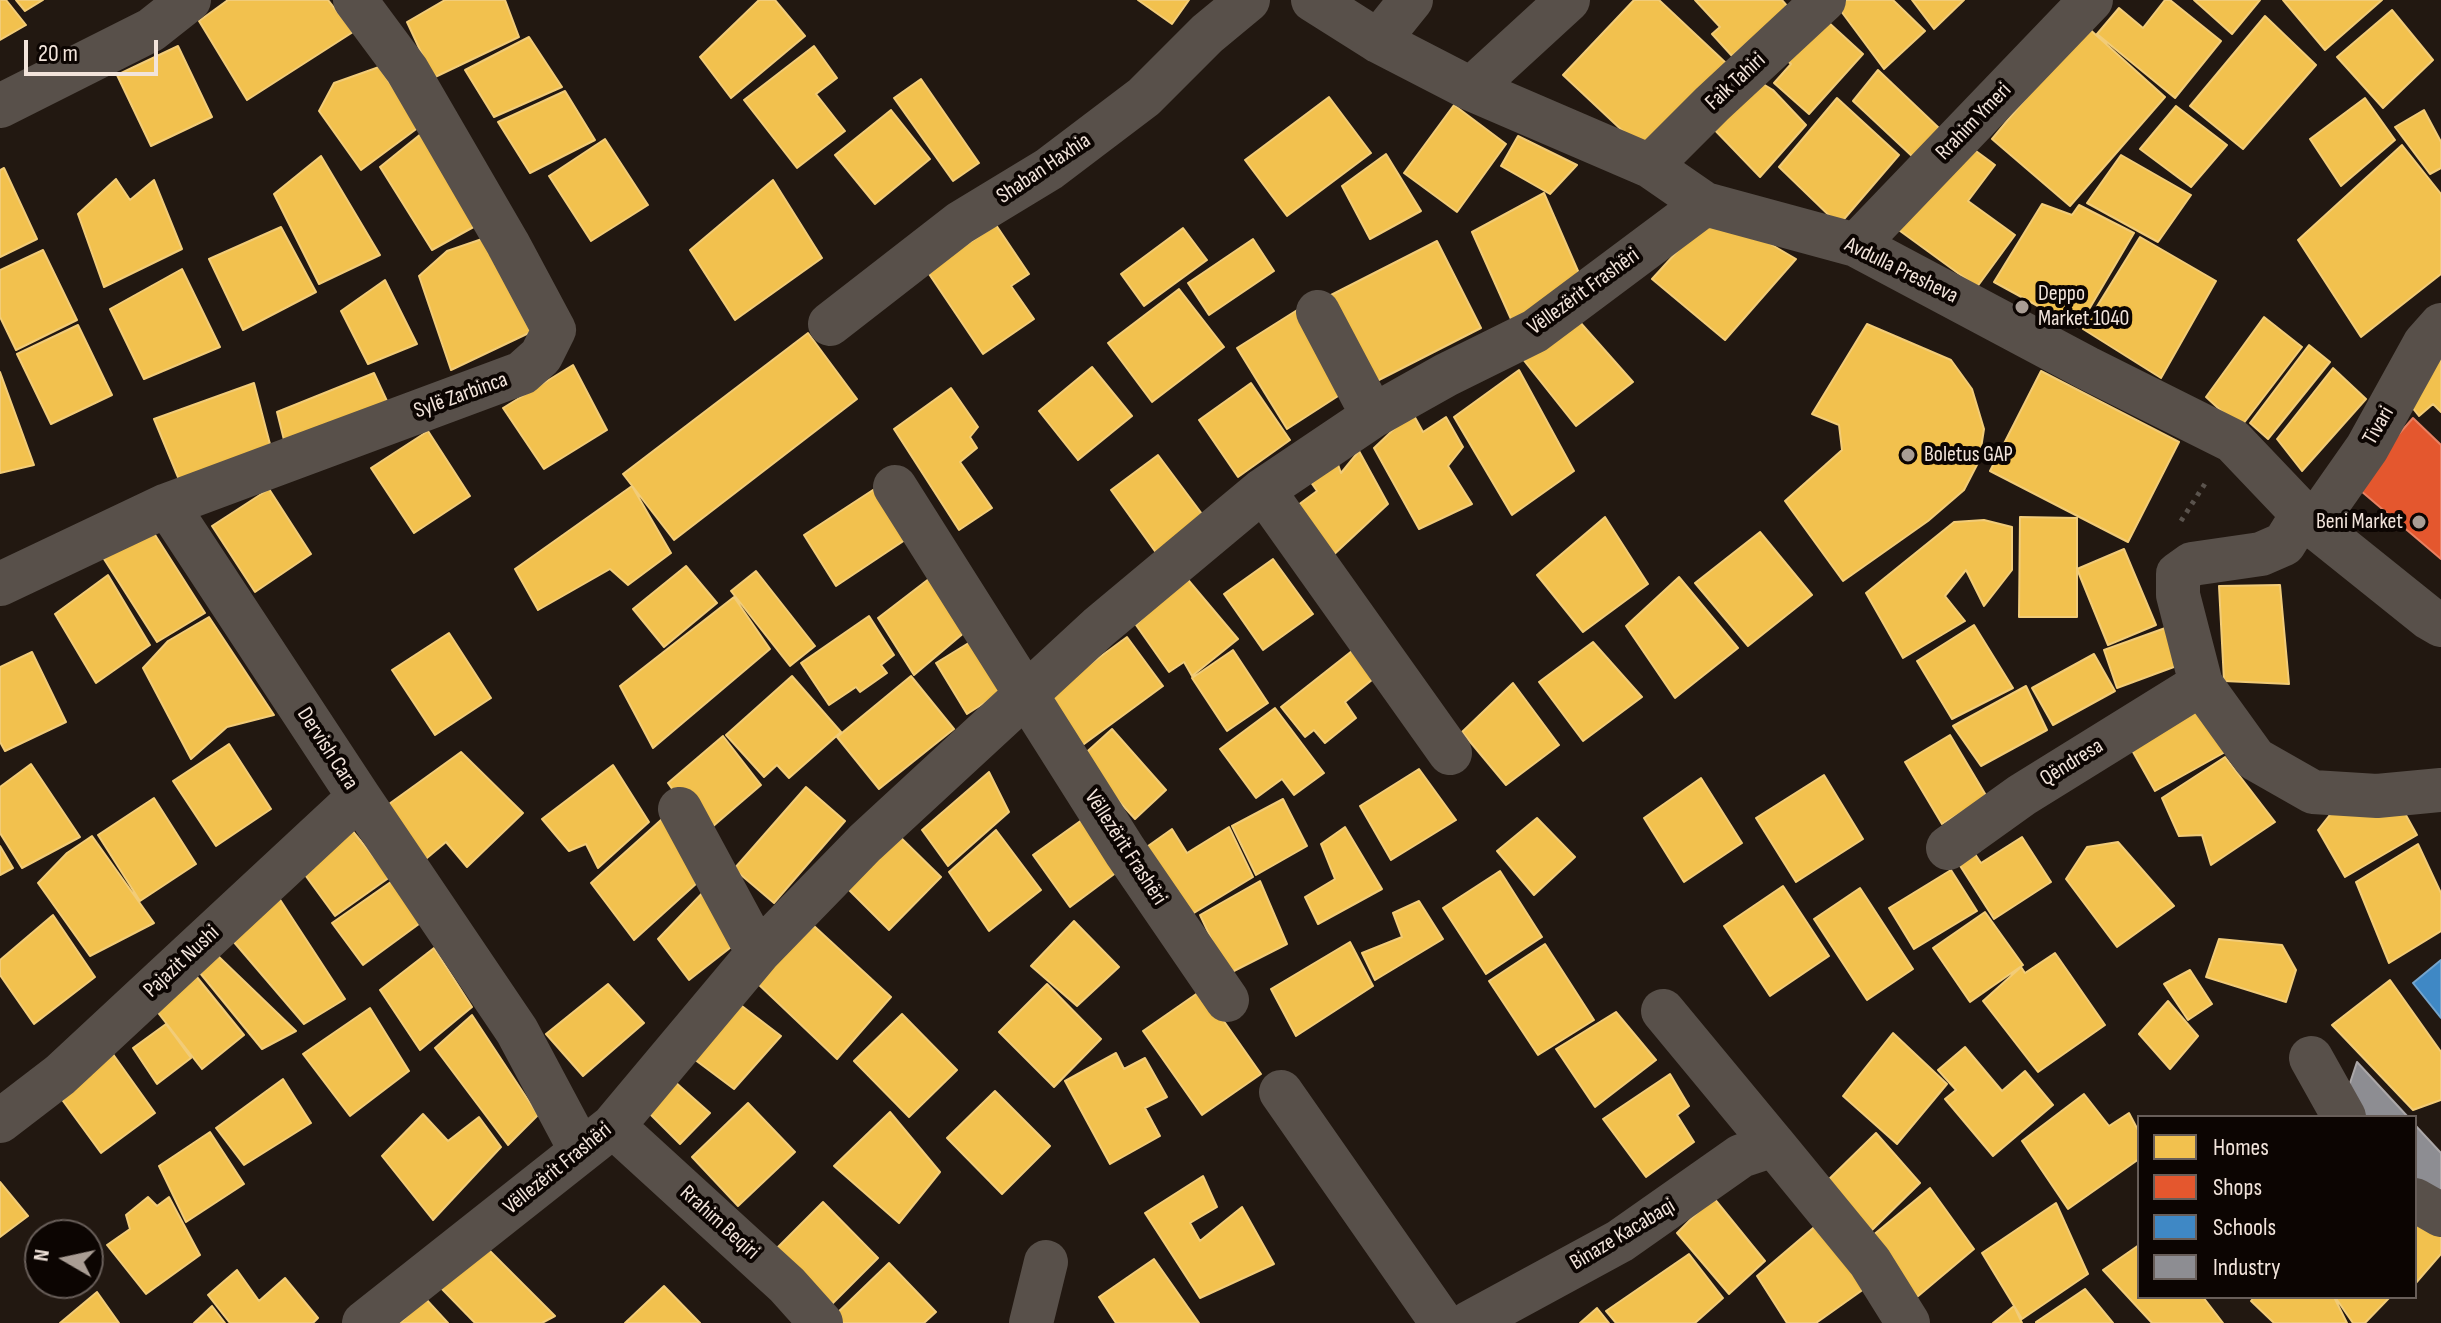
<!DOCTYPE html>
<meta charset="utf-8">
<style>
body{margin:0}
#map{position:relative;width:2441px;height:1323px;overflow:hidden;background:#221811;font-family:"Sofia Sans Condensed",sans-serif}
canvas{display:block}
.legend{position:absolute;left:2137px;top:1115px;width:280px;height:184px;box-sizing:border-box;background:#0c0502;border:2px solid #685e59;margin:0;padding:10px 14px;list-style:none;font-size:24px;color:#f2e4db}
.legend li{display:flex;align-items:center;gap:16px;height:40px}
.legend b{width:40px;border:2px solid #685e59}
.north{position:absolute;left:24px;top:1219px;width:80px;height:80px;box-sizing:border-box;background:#0c0502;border:2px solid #685e59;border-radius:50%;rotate:279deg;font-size:22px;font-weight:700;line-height:32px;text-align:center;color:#f2e4db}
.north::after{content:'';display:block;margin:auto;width:28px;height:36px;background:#a99d94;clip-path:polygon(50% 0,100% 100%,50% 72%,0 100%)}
.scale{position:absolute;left:24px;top:40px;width:134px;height:36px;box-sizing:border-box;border:4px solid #f2e4db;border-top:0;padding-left:10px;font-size:24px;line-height:28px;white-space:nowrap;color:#f2e4db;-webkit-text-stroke:6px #0c0502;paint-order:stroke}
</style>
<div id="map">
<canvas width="2441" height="1323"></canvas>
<ul class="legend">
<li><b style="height:22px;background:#f2c14e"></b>Homes</li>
<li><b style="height:22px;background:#e4572e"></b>Shops</li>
<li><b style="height:22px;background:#3f88c5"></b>Schools</li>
<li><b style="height:22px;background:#8d8d92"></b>Industry</li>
</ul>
<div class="north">N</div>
<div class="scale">20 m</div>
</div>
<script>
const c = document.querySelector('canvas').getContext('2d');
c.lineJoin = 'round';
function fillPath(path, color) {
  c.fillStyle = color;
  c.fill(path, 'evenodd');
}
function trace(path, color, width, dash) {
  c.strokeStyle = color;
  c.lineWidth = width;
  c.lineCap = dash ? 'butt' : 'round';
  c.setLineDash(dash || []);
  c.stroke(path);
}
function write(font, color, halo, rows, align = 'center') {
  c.font = font + ' "Sofia Sans Condensed",sans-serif';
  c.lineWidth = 8;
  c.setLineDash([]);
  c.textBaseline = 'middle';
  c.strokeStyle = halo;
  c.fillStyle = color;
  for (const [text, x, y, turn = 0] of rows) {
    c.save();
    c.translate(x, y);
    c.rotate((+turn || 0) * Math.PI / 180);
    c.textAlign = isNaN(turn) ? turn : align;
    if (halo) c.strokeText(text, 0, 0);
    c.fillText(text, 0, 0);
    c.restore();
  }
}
const homes = new Path2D(`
 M0,0H6L26,25L0,40Z
 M16,0H43L25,11Z
 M228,0H328L353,32L247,100L199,21Z
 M445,0H505L519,37L433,78L407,22Z
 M759,0H775L805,36L731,98L700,57Z
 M1138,0H1189L1172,24Z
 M1634,0H1659L1726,63L1644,151L1563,75Z
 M1695,0H1782L1788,7L1732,56L1712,34L1720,27Z
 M1845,0H1893L1925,31L1884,69L1838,7Z
 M1912,0H1964L1934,29Z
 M2165,0H2170L2221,41L2175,98L2097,34L2119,8L2143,28Z
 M2194,0H2260L2232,34Z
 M2283,0H2382L2325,50Z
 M2392,10L2433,60L2383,108L2337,57Z
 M2265,16L2316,65L2243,149L2190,106Z
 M1827,21L1863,54L1809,114L1774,83L1791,64L1778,53Z
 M2086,26L2165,97L2070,206L1992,139Z
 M529,37L562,87L494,117L465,70Z
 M178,46L212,117L151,146L117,75Z
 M814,46L837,78L816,94L845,131L797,168L744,100Z
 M379,67L419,127L361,170L319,111L334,83Z
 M1878,70L1940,129L1914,158L1853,101Z
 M1753,78L1773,90L1806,125L1760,177L1708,123Z
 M921,79L979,163L953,181L894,98Z
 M565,91L595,140L530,173L498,122Z
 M1329,97L1371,153L1287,216L1245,160Z
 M1837,98L1899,155L1839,225L1779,167Z
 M2365,98L2395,140L2341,186L2310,139Z
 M1454,105L1506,144L1457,212L1404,173Z
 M2176,106L2227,145L2191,187L2140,149Z
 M891,110L930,159L875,204L835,155Z
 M2424,110L2441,142V168L2430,174L2395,127Z
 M427,129L479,224L432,250L380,167Z
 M1518,136L1577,165L1550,194L1501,166Z
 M605,139L648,205L591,241L549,176Z
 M1961,140L1995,165L1968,201L2015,235L1977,287L1896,228Z
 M2402,145L2441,194V274L2361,337L2298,240Z
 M1386,154L1421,211L1370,239L1342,186Z
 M2121,155L2191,195L2158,242L2087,203Z
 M321,156L380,255L319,284L274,194Z
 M4,168L37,239L0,257V170Z
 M116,179L130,200L154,180L182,249L104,287L78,214Z
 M773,180L822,258L735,320L690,250Z
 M1544,193L1585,287L1515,328L1472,232Z
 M2042,204L2072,215L2079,205L2134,233L2078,328L1994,282Z
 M1714,211L1796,259L1725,340L1652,279Z
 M996,225L1029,274L1011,286L1034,319L983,354L927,271Z
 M281,227L316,292L243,330L209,259Z
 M1183,228L1207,260L1144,306L1121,274Z
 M2140,237L2216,281L2161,378L2083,329Z
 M482,239L531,332L451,370L419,276L447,251Z
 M1253,239L1274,271L1209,315L1188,283Z
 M1437,241L1481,328L1375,382L1331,295Z
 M43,250L77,320L16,350L0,317V270Z
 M182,269L220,347L144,379L110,309Z
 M385,280L417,344L368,364L341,311Z
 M1179,289L1224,347L1152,402L1108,343Z
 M1302,307L1352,387L1287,429L1237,348Z
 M1571,312L1633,382L1576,426L1522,358Z
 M2264,317L2302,347L2240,428L2206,397Z
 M1867,324L1951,360L1972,389L1984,429L1979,461L1964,490L1928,521L1843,581L1785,501L1842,450L1839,425L1812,414Z
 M78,325L112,395L51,424L17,354Z
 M808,333L857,399L674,540L623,474Z
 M2441,334V412L2433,404L2419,416L2403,396Z
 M2309,345L2330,362L2268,439L2250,423Z
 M573,365L607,430L544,469L503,408Z
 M1092,367L1132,416L1078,460L1039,411Z
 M2333,368L2366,399L2302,471L2277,439Z
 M1519,370L1574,471L1512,515L1454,417Z
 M2041,371L2179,442L2128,542L1990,471Z
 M0,372L34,465L0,473Z
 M374,373L393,414L288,456L277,412Z
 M254,383L271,448L180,482L154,419Z
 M1251,383L1290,440L1238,477L1199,420Z
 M951,388L978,427L970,437L977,448L960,462L992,508L959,530L894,429Z
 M1412,412L1423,432L1446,417L1463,447L1448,466L1472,504L1419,529L1374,448Z
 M428,431L470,496L414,533L371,468Z
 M1359,451L1388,504L1328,560L1290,511L1317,491L1308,478L1335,456L1341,473Z
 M1158,455L1205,518L1157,554L1111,490Z
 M632,486L671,553L628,585L610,569L538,610L515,569Z
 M876,488L908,538L836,586L804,535Z
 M269,489L311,554L255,592L212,526Z
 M1605,517L1648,584L1583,632L1537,575Z
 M2020,517L2077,518V617H2019Z
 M1984,520L2012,527V570L1984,606L1966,570L1945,596L1965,621L1903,658L1866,593L1954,522Z
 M150,527L205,613L157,642L104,559L127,533Z
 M1760,532L1812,595L1748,646L1695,583Z
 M2124,549L2156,625L2108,645L2077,569Z
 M1273,559L1313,614L1263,650L1224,594Z
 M686,566L717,603L664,647L633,609Z
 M756,571L815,646L790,666L731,591Z
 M108,575L150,645L96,683L55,614Z
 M934,575L972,626L914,675L878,618Z
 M1184,575L1238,639L1192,676L1184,662L1169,672L1136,625Z
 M1679,577L1738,648L1675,698L1626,626Z
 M2280,585L2289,684L2224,681L2219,586Z
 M734,597L770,649L653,748L620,686Z
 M869,616L894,655L881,665L887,673L860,692L856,687L829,705L801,663Z
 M209,617L274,715L227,727L191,759L143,668L168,641Z
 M1974,625L2013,688L1952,719L1917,661Z
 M2168,627L2182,664L2117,688L2104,650Z
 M449,633L491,698L435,735L392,670Z
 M980,636L1011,686L967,714L936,663Z
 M1127,637L1163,686L1080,747L1044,698Z
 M1593,642L1642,697L1583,741L1539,682Z
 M1357,647L1378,675L1345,702L1356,718L1325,743L1314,730L1305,737L1281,707Z
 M1233,650L1268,703L1227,731L1192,678Z
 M32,652L66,722L5,751L0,742V667Z
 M2094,654L2115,691L2053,725L2032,688Z
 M792,676L841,732L789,778L777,765L764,777L726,735Z
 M911,676L954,729L879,789L837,737Z
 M1513,683L1559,745L1506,785L1462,732Z
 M2026,686L2047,730L1981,766L1953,726Z
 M2195,700L2227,751L2155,791L2128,743Z
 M1275,708L1324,773L1294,795L1282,779L1256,798L1220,749Z
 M1112,729L1166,790L1135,819L1080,758Z
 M1950,735L1987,797L1942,824L1905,762Z
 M723,736L761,785L704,834L668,783Z
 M229,744L271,809L216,846L173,781Z
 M461,752L523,813L467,867L446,842L421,863L389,804Z
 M2225,757L2275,822L2211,865L2202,835L2179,836L2162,798Z
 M31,764L80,837L22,868L0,833V787Z
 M613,765L649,822L598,868L586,844L569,851L542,819Z
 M1419,769L1456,820L1391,860L1360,806Z
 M989,772L1009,812L948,866L922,830Z
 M1824,775L1863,839L1796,882L1756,818Z
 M1701,778L1742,843L1684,882L1644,818Z
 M806,787L845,821L774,903L734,869Z
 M154,798L196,864L140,901L98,835Z
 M1283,799L1307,846L1256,875L1232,826Z
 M2397,799L2417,835L2345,877L2318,830L2340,802Z
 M671,811L708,873L634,940L591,883Z
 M1086,817L1117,872L1070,907L1033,855Z
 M1537,818L1575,857L1534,895L1497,851Z
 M1229,827L1253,877L1184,919L1141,851L1172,829L1187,853Z
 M1345,827L1382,889L1318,924L1305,897L1335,879L1321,844Z
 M351,829L390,877L335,916L300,868Z
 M893,830L941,877L889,930L842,883Z
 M996,830L1041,890L989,931L949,872Z
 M92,836L154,923L90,956L38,883L67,853Z
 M2022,837L2051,882L1994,919L1957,861L1973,851L1981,863Z
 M2118,842L2174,906L2117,947L2066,879L2087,847Z
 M2418,844L2441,893V931L2389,963L2356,882Z
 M0,846L13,868L0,875Z
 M1951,870L1977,911L1914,949L1889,908Z
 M1500,871L1542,937L1486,974L1443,908Z
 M395,879L423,921L363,965L332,923Z
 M1260,881L1287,944L1228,974L1200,915Z
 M713,882L744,937L689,980L658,939Z
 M1783,886L1829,956L1770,996L1724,926Z
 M1860,888L1913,969L1867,1000L1814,919Z
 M277,895L345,999L304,1024L227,934Z
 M1419,901L1443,939L1375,980L1362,953L1402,937L1393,913Z
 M1985,912L2023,965L1970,1002L1933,948Z
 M53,915L95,977L34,1024L0,975V960Z
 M1074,921L1119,967L1077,1006L1031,966Z
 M814,926L891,997L837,1059L756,982Z
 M2219,939L2282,945L2296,970L2286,1002L2206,977Z
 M1350,942L1373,986L1296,1036L1271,989Z
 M1545,944L1594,1020L1538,1055L1489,981Z
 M434,948L472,1007L420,1050L380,990Z
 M2055,953L2105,1025L2038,1072L1983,1001L2021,967L2025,973Z
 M217,955L296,1031L262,1049L200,973Z
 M2190,970L2212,1004L2188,1020L2164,984Z
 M192,971L244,1035L202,1069L152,1005Z
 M2390,980L2441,1052V1100L2413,1110L2332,1025Z
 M608,984L644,1023L583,1076L546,1034Z
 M1047,984L1101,1039L1054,1087L999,1032Z
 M1202,990L1261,1074L1202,1115L1143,1031Z
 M2168,1001L2198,1036L2170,1069L2139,1034Z
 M738,1003L781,1036L734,1089L694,1059Z
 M370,1008L409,1071L350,1116L303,1054Z
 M1616,1012L1656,1060L1595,1107L1556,1049Z
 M902,1014L957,1070L909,1117L854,1061Z
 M472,1015L538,1115L508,1145L435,1048Z
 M166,1024L191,1058L157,1084L133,1048Z
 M1893,1033L1947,1084L1897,1144L1843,1096Z
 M1965,1047L2002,1091L2025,1071L2053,1105L1993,1156L1945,1099L1956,1090L1938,1070Z
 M110,1050L155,1113L101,1153L55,1090Z
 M1116,1053L1124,1069L1145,1058L1167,1097L1145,1108L1160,1136L1110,1164L1065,1081Z
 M1670,1074L1689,1106L1677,1115L1694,1142L1646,1177L1603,1119Z
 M283,1079L311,1123L244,1165L216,1128Z
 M674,1081L710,1113L680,1144L646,1110Z
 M995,1091L1050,1146L1002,1194L947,1138Z
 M2084,1094L2109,1126L2129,1113L2139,1132V1159L2068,1209L2022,1141Z
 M748,1103L795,1152L738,1206L692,1157Z
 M890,1112L940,1172L899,1223L834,1166Z
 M423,1114L448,1141L479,1117L501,1147L433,1220L382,1156Z
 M210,1132L244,1184L186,1222L159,1166Z
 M1876,1133L1920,1183L1868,1234L1826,1182Z
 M1203,1176L1217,1207L1190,1223L1200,1241L1242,1207L1274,1264L1200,1298L1145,1213Z
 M0,1182L28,1216L0,1237Z
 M1930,1188L1974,1249L1911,1302L1872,1236Z
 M148,1197L157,1206L169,1197L200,1255L146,1294L107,1245L130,1229L126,1215Z
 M1713,1197L1765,1261L1729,1294L1677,1233Z
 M823,1202L878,1258L830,1306L775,1250Z
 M2056,1203L2088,1274L2022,1319L1982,1253Z
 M2415,1210L2441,1222V1254L2415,1284Z
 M1819,1223L1871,1284L1816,1323H1787L1757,1276Z
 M2139,1245V1297H2203L2223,1323H2152L2103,1270Z
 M488,1249L555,1316L542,1323H475L441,1288Z
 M1689,1254L1723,1298L1695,1323H1616L1606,1311Z
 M1154,1259L1199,1323H1116L1099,1297Z
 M889,1263L936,1312L924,1323H839L833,1317Z
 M237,1270L259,1301L285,1278L318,1318L313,1323H230L208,1295Z
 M664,1286L700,1323H625Z
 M2085,1289L2113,1323H2036V1322Z
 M97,1292L119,1323H60Z
 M2254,1297H2334L2347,1323H2274L2251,1301Z
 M2335,1297H2390L2365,1323H2353Z
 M425,1298L448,1323H400Z
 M212,1306L225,1323H194Z
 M2014,1306L2022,1323H1993Z
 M1597,1308L1609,1323H1580Z`);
const shops = new Path2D(`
 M2413,418L2441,445V559L2354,485Z`);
const schools = new Path2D(`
 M2441,960V1018L2413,983Z`);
const industry = new Path2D(`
 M2357,1062L2408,1117H2359L2344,1101Z
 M2415,1125L2441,1153V1192L2415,1179Z`);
const path = new Path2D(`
 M2181,521L2208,479`);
const minor = new Path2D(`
 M1313,0L1378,41L1471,89L1650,166L1705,204L1856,245L2087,368L2233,441L2313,525L2429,618L2441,625
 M1378,41L1411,0
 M1471,89L1568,0
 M0,106L151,30L189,0
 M1650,166L1712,104L1824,0
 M1856,245L2091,0
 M1318,312L1373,416
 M830,324L960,223L1049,169L1144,97L1207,34L1248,0
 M895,487L1125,851L1227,1000
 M1263,490L1450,753
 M167,505L359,797L517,1031L581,1151
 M2302,515L2284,544L2261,554L2192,564L2178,574V595L2201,684L2255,759L2313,792L2377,796L2441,790
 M2313,525L2367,448L2425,343L2441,325
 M0,584L167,505L522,373L541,356L554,330L508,244L407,70L355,0
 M680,809L758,953
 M1948,848L2022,795L2201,684
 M1663,1011L1774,1145
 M2311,1058L2344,1117
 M1281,1092L1442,1323
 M0,1121L60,1075L359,797
 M613,1126L787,1285L821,1323
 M2415,1200L2441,1215
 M364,1323L613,1126L758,953L865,843L1099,627L1263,490L1373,416L1446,375L1535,331L1705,204
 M1031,1323L1046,1262
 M1469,1323L1620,1241L1741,1156L1774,1145L1870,1262L1908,1323`);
const markers = [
 [2022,307,8,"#a99d94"],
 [1908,455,8,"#a99d94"],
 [2419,522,8,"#a99d94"]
];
const streetNames = [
 ["Faik Tahiri",1736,82,-43],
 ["Rrahim Ymeri",1974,122,-46],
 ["Shaban Haxhia",1044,169,-34],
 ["Avdulla Presheva",1901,271,26],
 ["Vëllezërit Frashëri",1584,292,-36],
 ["Sylë Zarbinca",461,396,-20],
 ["Tivari",2379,426,-60],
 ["Dervish Cara",327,749,57],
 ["Qëndresa",2072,763,-32],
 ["Vëllezërit Frashëri",1125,848,57],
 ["Pajazit Nushi",182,962,-43],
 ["Vëllezërit Frashëri",558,1169,-39],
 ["Rrahim Beqiri",719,1223,42],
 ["Binaze Kacabaqi",1623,1235,-31]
];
const poiNames = [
 ["Deppo",2038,294],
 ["Market 1040",2038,319],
 ["Boletus GAP",1924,455],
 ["Beni Market",2403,522,"right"]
];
fillPath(homes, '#f2c14e');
trace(homes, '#f2cc78', 2);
fillPath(shops, '#e4572e');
trace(shops, '#e88162', 2);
fillPath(schools, '#3f88c5');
trace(schools, '#75a4cc', 2);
fillPath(industry, '#8d8d92');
trace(industry, '#aba7a8', 2);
trace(path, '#5a534d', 5, [4, 6]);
trace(minor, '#58504a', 44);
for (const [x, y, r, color] of markers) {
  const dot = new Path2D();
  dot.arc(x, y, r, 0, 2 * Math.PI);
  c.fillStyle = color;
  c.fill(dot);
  trace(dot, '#0c0502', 3);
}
write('22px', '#f2e4db', '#0c0502', streetNames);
write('22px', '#f2e4db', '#0c0502', poiNames, 'left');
</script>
